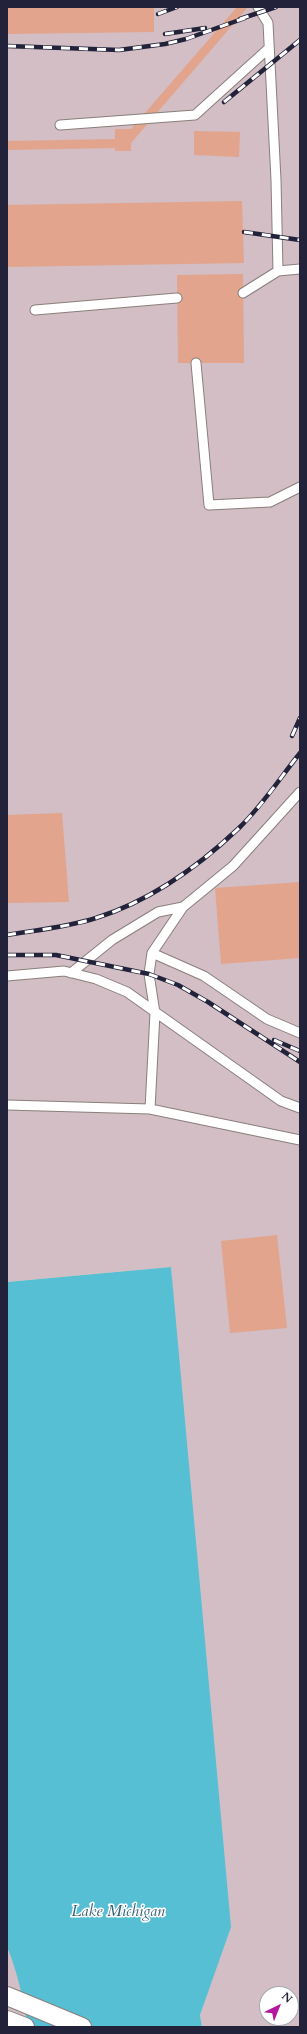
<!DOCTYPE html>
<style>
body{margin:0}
#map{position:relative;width:307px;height:2034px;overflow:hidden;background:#f0dcbb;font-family:Cardo,serif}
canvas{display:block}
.frame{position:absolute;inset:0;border:8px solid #22223b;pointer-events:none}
.north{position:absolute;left:259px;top:1986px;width:40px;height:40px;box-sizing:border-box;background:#fff;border:1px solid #a7a7b1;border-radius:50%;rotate:43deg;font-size:11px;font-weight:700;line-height:16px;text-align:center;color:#22223b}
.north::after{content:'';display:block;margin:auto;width:14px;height:18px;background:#b5179e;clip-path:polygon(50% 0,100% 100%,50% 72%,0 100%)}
</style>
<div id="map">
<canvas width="307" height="2034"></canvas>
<div class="frame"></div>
<div class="north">N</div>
</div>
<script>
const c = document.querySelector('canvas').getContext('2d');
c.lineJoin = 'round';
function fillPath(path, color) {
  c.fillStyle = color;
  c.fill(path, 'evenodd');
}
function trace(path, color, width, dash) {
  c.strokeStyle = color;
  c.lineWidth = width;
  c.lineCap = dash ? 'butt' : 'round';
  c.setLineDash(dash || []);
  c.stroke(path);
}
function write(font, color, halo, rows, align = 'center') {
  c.font = font + ' Cardo,serif';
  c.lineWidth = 3;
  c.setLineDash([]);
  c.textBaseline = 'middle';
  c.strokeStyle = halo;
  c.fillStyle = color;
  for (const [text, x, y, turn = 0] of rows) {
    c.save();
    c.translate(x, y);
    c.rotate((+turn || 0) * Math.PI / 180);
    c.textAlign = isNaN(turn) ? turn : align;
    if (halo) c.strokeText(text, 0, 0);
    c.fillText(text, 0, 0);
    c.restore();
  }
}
const industrial = new Path2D(`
 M7,7H300V2027H202L200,2015L212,1978L171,1267L7,1282ZM267,1994H291V2018H267Z
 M7,1947L15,1967L22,1993L28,2027H7Z`);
const water = new Path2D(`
 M171,1267L231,1927L200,2015L202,2027H28C23,1999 18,1973 7,1947V1282Z`);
const building = new Path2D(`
 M7,7H154V32L7,34Z
 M237,7H248L131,143V151H115V148L7,150V141L115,139V129H131Z
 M194,131L240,132L239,157L194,155Z
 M242,201L244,263L7,267V205Z
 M243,274L244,363H178L177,275Z
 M62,813L69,902L7,903V815Z
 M300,882V958L221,964L215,888Z
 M277,1235L287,1328L230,1333L221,1241Z`);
const service = new Path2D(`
 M60,125L195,115L269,48
 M278,271L300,269
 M243,293L278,271L276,180L268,23L258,7
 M35,310L177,298
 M196,363L209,505L270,502L300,487
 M152,953L204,976L267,1019L300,1033
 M71,973L112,940L158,912L183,907
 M7,976L64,971L96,979L127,992L281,1101L300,1108
 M7,1105L150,1109L155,1013L149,974L152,953L183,907L233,866L300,792
 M150,1109L300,1140`);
const minor = new Path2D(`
 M7,1996L82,2027
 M7,2020L25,2027`);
const rail = new Path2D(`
 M158,14L177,7
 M240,19L276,7
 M165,34L205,28
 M7,46L119,50L165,44L186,39L245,18
 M224,102L300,40
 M244,232L300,240
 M292,736L300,718
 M7,935C37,930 68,927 96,918C150,901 198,867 239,828C262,806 280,778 300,753
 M7,955H56L149,974L178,985L208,1002L300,1062
 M274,1040L300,1051`);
const waterNames = [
 ["Lake Michigan",118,1912]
];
fillPath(industrial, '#d2bec4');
fillPath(water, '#56bfd3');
fillPath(building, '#e2a48c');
trace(service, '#897f7b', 11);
trace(minor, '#897f7b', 20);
trace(service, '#fff', 9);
trace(minor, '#fff', 18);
trace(rail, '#22223b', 4.5);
trace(rail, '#fff', 3, [9]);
write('italic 16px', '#376178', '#fff', waterNames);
</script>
